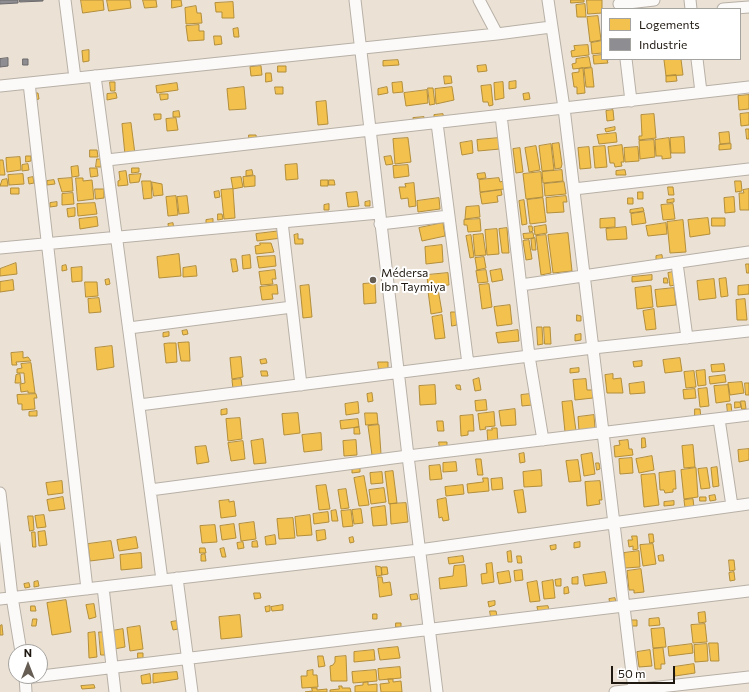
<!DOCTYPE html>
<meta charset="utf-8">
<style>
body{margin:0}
#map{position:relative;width:749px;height:692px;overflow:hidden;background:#ebe1d5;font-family:Commissioner,sans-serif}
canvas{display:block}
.legend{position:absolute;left:601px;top:8px;width:140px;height:52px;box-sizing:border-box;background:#fff;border:1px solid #a5a39f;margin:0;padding:5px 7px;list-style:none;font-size:12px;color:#1f1810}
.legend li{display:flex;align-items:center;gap:8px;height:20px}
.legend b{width:20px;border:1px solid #a5a39f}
.north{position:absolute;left:8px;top:644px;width:40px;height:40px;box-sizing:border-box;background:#fff;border:1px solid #a5a39f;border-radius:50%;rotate:0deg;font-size:11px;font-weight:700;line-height:16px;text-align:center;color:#1f1810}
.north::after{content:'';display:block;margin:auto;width:14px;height:18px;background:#665e55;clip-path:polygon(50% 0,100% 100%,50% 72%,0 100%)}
.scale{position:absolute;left:611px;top:666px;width:64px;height:18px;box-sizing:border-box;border:2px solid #1f1810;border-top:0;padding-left:5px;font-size:12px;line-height:14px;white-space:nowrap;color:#1f1810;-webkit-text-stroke:3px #fff;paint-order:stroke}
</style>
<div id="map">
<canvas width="749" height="692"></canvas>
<ul class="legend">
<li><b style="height:11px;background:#f2c14e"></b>Logements</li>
<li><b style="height:11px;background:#8d8d92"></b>Industrie</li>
</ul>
<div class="north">N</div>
<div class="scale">50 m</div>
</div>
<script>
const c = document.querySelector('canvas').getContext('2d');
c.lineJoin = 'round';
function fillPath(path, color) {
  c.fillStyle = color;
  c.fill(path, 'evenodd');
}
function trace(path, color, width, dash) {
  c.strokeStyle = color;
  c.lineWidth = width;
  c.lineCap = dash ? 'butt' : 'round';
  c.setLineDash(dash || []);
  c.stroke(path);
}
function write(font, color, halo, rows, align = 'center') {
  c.font = font + ' Commissioner,sans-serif';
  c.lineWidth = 4;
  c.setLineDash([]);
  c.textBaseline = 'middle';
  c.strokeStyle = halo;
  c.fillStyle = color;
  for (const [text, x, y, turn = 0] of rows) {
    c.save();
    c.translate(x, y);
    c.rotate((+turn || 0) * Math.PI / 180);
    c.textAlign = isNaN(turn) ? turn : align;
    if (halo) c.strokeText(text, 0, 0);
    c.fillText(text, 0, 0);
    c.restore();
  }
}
const homes = new Path2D(`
 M81,0H103L104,10L83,13Z
 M107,0H130L131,8L109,11Z
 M143,0H156L157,7L145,8Z
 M172,0H181L182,6L172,8Z
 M571,0H584V2L571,3Z
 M587,0H602V13L588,14Z
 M233,2L234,18H222V12H216L215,3Z
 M585,4L586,17H577L576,5Z
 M196,6L197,13H201L202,23L186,24L185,8Z
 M598,16L601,40L590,42L587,17Z
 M199,25V31H204V40L188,41L186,26Z
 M238,28L239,37H234L233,29Z
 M214,36H221L222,44L215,45Z
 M602,41V53L592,54L591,43Z
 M588,45L589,55L572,57L571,51L575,50L574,46Z
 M89,50V61L83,62L82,51Z
 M602,55V59H612L607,60L608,63L594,64L593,56Z
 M589,57L591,67L573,69L572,64L576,63V59Z
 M681,59L683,75L666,76L664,60Z
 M398,60L399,65L383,66V61Z
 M486,65L487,71L478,72L477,66Z
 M261,66L262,75L251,76L250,67Z
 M278,66H286V72H278Z
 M583,68L585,93L577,94V87H574L572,73L579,72V69Z
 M592,68L594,87H586L584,69Z
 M266,73H271L272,81L266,82Z
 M676,75L677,81L666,82V76Z
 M444,76H451L452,83L445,84Z
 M516,81V88L509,89V82Z
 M110,82H115V91H111Z
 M402,82L403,92L393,93L392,83Z
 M503,82L504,98L495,100L494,83Z
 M177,83L178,90L157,93L156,86Z
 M491,85L493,105L489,106L488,102H483L481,86Z
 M244,87L246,109L229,110L227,89Z
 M275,87H283V94H276Z
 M387,87L388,93L378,95V89Z
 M452,87L454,100L436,104L435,89Z
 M428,88H433L435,104L430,105Z
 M427,90L428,103L406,106L404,93Z
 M34,93H38L39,99L35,100Z
 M116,93L117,98L107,100V94Z
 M529,93L530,99L524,100L523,94Z
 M160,94H168V99L161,100Z
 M749,95V109L739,110L738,96Z
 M326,101L328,124L318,125L316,102Z
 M613,110L614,120L607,121L606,111Z
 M179,111L180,117H173V112Z
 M749,113V125L741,126L740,114Z
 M154,114H161V119L155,120Z
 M443,114L444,120L434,121V115Z
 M654,114L656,138L639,140V136H642L641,115Z
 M424,117V121L414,123L413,118Z
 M176,118L178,130L167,131L166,119Z
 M131,123L135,154L125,155L122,124Z
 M615,127V130L606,132L605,129Z
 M746,129H749V139H747Z
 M729,132L730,143L720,144L719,133Z
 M616,133L617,142L599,144L597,135Z
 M249,135H256L257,141H249Z
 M684,137L685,153H671L670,138Z
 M408,138L411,162L395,164L393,139Z
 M499,138L500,149L478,151L477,140Z
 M669,138L671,158L662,159V156H656L655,140Z
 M654,140L655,157L640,159L639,141Z
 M472,141L473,153L462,155L460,143Z
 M559,143L562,164L561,168L555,169L552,144Z
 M551,144L554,170L542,171L539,146Z
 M731,144V149L719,150V145Z
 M622,145L624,162H621L622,166L615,167L614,163H610L608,147Z
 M536,146L540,170L529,172L525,148Z
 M605,146L607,167L595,168L593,147Z
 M589,147L591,168L580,169L578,148Z
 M638,147L639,161L625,162L624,148Z
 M520,148L523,172L516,173L513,149Z
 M90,150H97L98,157H90Z
 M26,156H31V161L26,162Z
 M391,156L393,164L386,165L384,157Z
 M20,157L21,170L7,172L6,158Z
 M97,159H101V167H96Z
 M0,160H3L5,175H0Z
 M28,164L29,170L22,171V165Z
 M297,164L298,179L286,180L285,165Z
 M408,165L409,176L394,178L393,166Z
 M78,166L79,176L72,177L71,167Z
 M90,168H97L98,176L91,177Z
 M132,168H139V172L132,173Z
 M252,170L253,175L246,176V171Z
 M562,170L563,181L543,183L542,172Z
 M625,170L626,175H616V171Z
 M126,171L128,185L118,186V181L120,180L119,172Z
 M541,172L543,197L526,199L523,174Z
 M485,173L486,178L478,179L477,174Z
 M23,174L24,184L9,185L8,175Z
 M141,174L139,182L130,183L129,175Z
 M255,176V186L244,187L243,177Z
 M33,177L34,183L29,184L28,178Z
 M241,177L243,187L233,189L231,178Z
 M72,178L73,191L62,192L58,179Z
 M76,178H83V181L92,180L94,199L78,201Z
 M499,178L500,182L503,181L504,189L480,192L479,180Z
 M7,179L8,186H0L2,180Z
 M54,180L55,184L47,185V181Z
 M321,180H328V186H321Z
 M329,180H334L335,185H329Z
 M142,181H151L152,198L144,199Z
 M735,181H741L742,191L736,192Z
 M152,182L162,184L163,195L154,196Z
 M564,182L566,194L545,196L544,184Z
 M414,183L416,206L409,207L408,198L401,199L399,187H406L405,184Z
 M668,187H673L674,195H669Z
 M11,188H19V194H11Z
 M95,189H104V198L96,199Z
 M233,189L235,218L224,219L221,190Z
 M749,189V210H740L739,193H744L743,190Z
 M501,190L502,195L497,196L498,202L482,204L480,193Z
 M219,191L220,197L215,198L214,192Z
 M357,192L359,206L348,207L346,193Z
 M638,192H643V199H638Z
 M73,193L74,204L62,205V194Z
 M176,196L178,215L168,216L166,197Z
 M187,196L189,213L179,214L177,197Z
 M566,196L567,202H563L564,212L547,213L546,198Z
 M734,197L735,212L725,213L724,198Z
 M439,198L440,209L418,212L417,201Z
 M543,198L546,222L530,224L527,200Z
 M628,198H633V204H628Z
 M674,199V202L667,203V200Z
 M524,200L527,224L522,225L519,201Z
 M370,201V206H365V202Z
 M57,202V206L50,207V203Z
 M95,203L97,214L78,216L77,204Z
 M329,204V210H324V205Z
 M673,204L675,219L663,220L661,205Z
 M479,206L480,217L465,219L466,207Z
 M75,208V216L68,217L67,209Z
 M643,208L644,211L630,213V210Z
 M644,212L646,223L632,225L631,214Z
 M218,214H222L223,219L218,220Z
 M97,217L98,226L80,229L79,219Z
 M615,218V227L600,228V219Z
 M708,218L710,234L690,237L688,220Z
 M712,218H725V226H712Z
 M213,219V224L206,225V220Z
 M480,219L481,231L468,232L467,225H464V220Z
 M683,220L686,252L670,253L667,222Z
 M173,223L174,229L169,230L168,224Z
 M443,223L445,236L422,241L419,228Z
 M666,223L667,234L648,236L646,226Z
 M546,225L547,233L535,235L534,227Z
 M529,226H532L533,231L530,232Z
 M626,227L627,239L607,240L606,229Z
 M507,228L509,253H502L499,229Z
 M497,229L499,254L487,255L485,230Z
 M281,231L282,238L257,241L256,234Z
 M533,233L534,238L524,239L523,234Z
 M568,233L572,271L553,273L548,235Z
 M298,234V239H303V244H295L294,235Z
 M483,234L486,255L475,256L473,235Z
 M471,235L474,257L470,258L466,236Z
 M546,235L551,273L541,275L536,236Z
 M535,238L536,250H532L531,239Z
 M529,240L532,259L526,260L523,241Z
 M260,243H271L274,252L256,254L255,246L260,245Z
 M442,245L443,262L426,264L425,247Z
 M179,254L181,276L159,278L157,257Z
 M250,255L251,268L243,269L242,256Z
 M662,255L663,262L656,263V256Z
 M275,256L276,266L259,268L257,257Z
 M484,257L486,268L477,270L475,258Z
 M231,259H236L238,271L233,272Z
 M16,263L17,274L0,276V269Z
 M746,264H749V273H747Z
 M66,265L67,270L62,271V266Z
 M196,266L197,276L183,277V268Z
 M82,267V281L72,282L71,268Z
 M501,269L503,280L492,282L490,271Z
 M275,270L276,279H272L273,284L261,285L259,272Z
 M486,270L488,282L478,283L476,271Z
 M673,272L675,285L670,286L668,273Z
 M448,273L449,285L428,287L427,275Z
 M652,275V280L632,282V277Z
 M664,278H667L668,283H664Z
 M726,278L728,296L721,297L719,279Z
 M109,279L110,284L106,285L105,280Z
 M714,279L716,298L699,300L697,281Z
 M13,280L14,290L0,292V282Z
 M85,282H97L98,296L86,297Z
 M375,283L376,303L364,304L363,284Z
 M489,284L492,307L482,309L479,285Z
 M277,285L278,294H272L273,299L262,300L260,287Z
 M309,285L312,317L303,318L300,286Z
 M749,285V294L738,295V286Z
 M651,286L653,307L637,309L635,288Z
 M674,288L676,305L657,307L655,290Z
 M438,289L442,312L431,314L428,291Z
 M99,298L101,312L89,313L88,299Z
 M745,299L747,320H737L736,300Z
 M510,305L512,324L497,326L494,307Z
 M654,309L656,329L646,330L643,311Z
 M451,312H456L457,325L452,326Z
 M442,315L445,338L435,339L432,317Z
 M577,315L581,316V321H577Z
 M537,327H542L543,344L538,345Z
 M544,327H550L551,344H545Z
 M187,330L188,334L183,335L182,331Z
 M518,330L519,341L498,343L496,333Z
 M169,332V336L163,337V333Z
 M581,334V340L575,341V335Z
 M187,342H189L190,361H181L178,343Z
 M169,343H176L177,362L166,363L164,344Z
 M112,346L114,367L97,370L95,348Z
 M23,352V358L28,357L31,361L16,362L17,365H12L11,353Z
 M241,357L243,377L232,379L230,358Z
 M680,358L682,371L665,373L663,360Z
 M266,359L267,363L261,364L260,360Z
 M642,361V366L634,367L633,362Z
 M378,362H388V369H379Z
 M31,363L35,393H28V391L21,392L20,384L25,383L24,373H17V369L22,368L21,364Z
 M724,364L725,371L712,372L711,365Z
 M579,368V372L570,373V369Z
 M705,370L706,385L698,386L696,371Z
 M261,371H267L268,376H262Z
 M694,371L696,387L686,388L684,372Z
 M20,374L21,383H15L16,375Z
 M613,374V379L621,378L623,393H607L605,375Z
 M725,375L726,382L710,384L709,377Z
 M479,378L481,390L475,391L473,380Z
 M241,379L242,387L233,389L232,380Z
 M586,379L587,390H593V398L575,400L573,380Z
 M644,382L645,393L630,394L629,384Z
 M742,382L744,393L730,395L728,383Z
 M745,383H749V395H746Z
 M435,385L436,404L420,405L419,386Z
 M456,385H460L461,390L457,389Z
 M728,385L730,401L716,403L714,386Z
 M707,388L709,406L700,407L698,389Z
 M695,389L696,398L684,399L683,390Z
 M372,393L373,401L368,402L367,394Z
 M36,394L37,398H34L35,409L22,410V404H18L17,395Z
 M530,394L532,405L522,406L521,395Z
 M486,400L487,410L476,411L475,401Z
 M572,401L576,431L565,432L562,402Z
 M741,401H745L746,409H742Z
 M358,402L359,413L346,415L345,404Z
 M735,402H740L741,407L735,408Z
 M727,404H731L732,414H728Z
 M227,409V414L221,415V410Z
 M515,409L516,425L501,426L499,411Z
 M695,409H700L701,418L695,419Z
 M37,411V416H29V412Z
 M494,412L495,426L485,427L486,429L480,430L478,414Z
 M298,413L300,433L284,435L282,414Z
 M365,413H377L378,424L366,425Z
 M473,415L474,431H468V435L461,436L460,416Z
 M594,415L595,429L579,431L578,417Z
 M240,418L242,439L228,441L226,419Z
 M358,419L359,427L341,429L340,421Z
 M437,421H443L444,431H438Z
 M379,425L381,454L372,455L368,426Z
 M359,427L360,434H354V428Z
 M492,428H497L498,444H488L487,430H492Z
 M321,433L322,450L304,452L302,435Z
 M642,438H645L646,447L642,448Z
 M263,439L266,463L254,464L251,441Z
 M356,440L357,455L344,456L343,441Z
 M628,440L629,449H632L633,455L615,457L614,446L620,445L619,441Z
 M243,441L245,459L231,461L228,443Z
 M439,442H447V447L440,448Z
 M693,445L695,467L684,468L682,446Z
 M206,446L209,462L197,464L195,447Z
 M749,449V460L739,462L738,450Z
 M524,453L525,462L520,463L519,454Z
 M592,453L595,474L584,476L581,455Z
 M652,456L654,470L639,473L636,459Z
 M632,458L633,473L620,474L619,459Z
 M476,459H481L483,475H478Z
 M578,460L581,481L569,482L566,461Z
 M456,462L457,471L443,472V463Z
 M596,463H599L600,469L597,470Z
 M440,465L442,479L430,480L429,466Z
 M717,467L719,486L713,487L711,468Z
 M360,468V472L352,473V469Z
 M696,468L698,497L684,499L681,470Z
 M707,468L710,488L701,489L698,469Z
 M541,470L542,486L524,487L523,472Z
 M393,471L397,503L389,504L385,472Z
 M675,471L676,489H673V492L665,493L664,490H660L659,473Z
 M382,472L383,483L371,484L370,473Z
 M655,474L659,505L644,507L641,475Z
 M364,476L369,505L359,506L354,478Z
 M483,478H488L489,491L468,493L467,484L483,482Z
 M502,478L503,489L492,490L491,479Z
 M62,481L63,493L48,495L46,483Z
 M600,481L602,500H599L600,504L587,506L585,482Z
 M326,485L330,509L319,510L316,486Z
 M463,485L464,494L446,496L445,487Z
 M384,488L386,502L371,504L369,490Z
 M346,489L349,508L341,509L338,490Z
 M523,490L526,512L518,513L514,491Z
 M715,495L716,500L710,501L709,496Z
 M63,497L65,509L49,511L47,500Z
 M700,497H706V501H700Z
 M446,498L449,520L443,521L442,517L439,518L437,500Z
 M693,499L694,507L685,508L684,500Z
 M229,500V502L234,501L236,516L221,518L219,501Z
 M674,501V505L664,506V502Z
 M406,503L408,522L391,524L390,504Z
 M385,506L387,525L373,526L371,508Z
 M361,509L363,523L354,524L352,510Z
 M336,510L338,521H332L331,511Z
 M351,510L353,526L343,527L341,511Z
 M328,512L329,522L314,524L313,514Z
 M44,515L46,527L37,528L35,516Z
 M310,515L312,535L297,536L295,517Z
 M28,516H33L34,530L30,531Z
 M293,518L295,538L279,539L277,519Z
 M254,522L256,539L241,541L239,524Z
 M234,524L236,538L222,540L220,526Z
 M215,525L217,542L202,543L200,526Z
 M325,530L326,539L317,541L316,531Z
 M45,531L47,545L39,546L38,532Z
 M32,532H35L36,547H33Z
 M649,534H653L654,542L650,543Z
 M275,535L276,544L266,545L265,537Z
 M632,536H637L638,549L633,550V546L629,547L628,540H632Z
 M136,537L138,548L119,551L117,540Z
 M353,537L354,542L350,543L349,538Z
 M111,541L114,558L90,561L88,544Z
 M257,541L258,547H252V542Z
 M243,542L244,548L238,549L237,543Z
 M580,542V547L574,548V543Z
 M653,544L656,564L643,566L640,545Z
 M556,545V549L551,550L550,546Z
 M200,548H205L206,553H200Z
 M224,548L226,557H222L220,549Z
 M511,551L512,562H508L507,552Z
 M639,551L640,567L625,568L624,553Z
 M141,553L142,568L121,570L120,555Z
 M205,554L206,561H201V555Z
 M663,555L664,561H659L658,556Z
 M463,556L464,562L449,564L448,558Z
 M517,556H521L522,563H518Z
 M729,560H734L735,570L730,571Z
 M492,563L494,582L482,584L481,574L487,573L486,564Z
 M465,565L467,586L440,589L439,578L453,576L454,566Z
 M376,566L381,567L382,575L377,576Z
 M382,567H387L388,574L382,575Z
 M641,569L644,592L634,593V590H629L627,571Z
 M522,570L523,580L515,581L514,571Z
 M509,571L511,582L499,584L497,573Z
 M605,572L607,583L585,586L583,575Z
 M734,572L735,580L730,581L729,573Z
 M378,577H382L383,583L390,582L392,595L380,597Z
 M578,577V584H572V578Z
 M561,579V586H556L555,580Z
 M553,580L555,598L544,599L542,582Z
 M38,581L39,586L34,587V582Z
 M537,581L540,601L530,602L527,583Z
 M29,583L30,587L25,588L24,584Z
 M568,587L569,593L564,594V588Z
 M254,593H260L261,598L255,599Z
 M417,594L418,599L411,600L410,595Z
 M615,598L616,603L610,604L609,599Z
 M66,600L71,632L52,635L47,603Z
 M495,601V605L489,607L488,602Z
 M94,604L96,617L89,619L86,605Z
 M283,605V610L272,611L271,607Z
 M31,606H35L36,611H31Z
 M270,606V611L266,612L265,607Z
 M548,606L549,610L538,611L537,607Z
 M490,611H496L497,616L491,617Z
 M705,612L706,622L699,623L698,613Z
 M373,614H377V619H373Z
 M240,615L242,637L221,639L219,617Z
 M659,618L660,625L649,626V619Z
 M33,619H37L36,626H32Z
 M631,620H637V626H632Z
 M177,621L178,629L173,630L171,622Z
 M396,623H401V627H396Z
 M705,624L707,642L693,643L691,625Z
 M2,625L3,635H0V626Z
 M140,626L143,649L130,651L127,628Z
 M664,628L666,647L653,648L651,629Z
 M123,629L125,647L114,649L112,631Z
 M95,632L97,657L89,658L88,633Z
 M99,632H105L108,655H101Z
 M709,643H718L719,661H711Z
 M692,644L693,653L669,656L668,647Z
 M707,644L708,661L695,662L694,645Z
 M398,647L400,658L380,660L378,649Z
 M663,648L665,664H661V669H655L653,649Z
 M374,650L375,660L354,662V652Z
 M650,650L652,666L639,667L637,652Z
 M138,653H143V658H138Z
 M318,656H323L325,666L319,667Z
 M346,656L347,681H331L330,666L333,665L335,662V657Z
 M694,664L695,673L675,676L674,667Z
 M400,667L401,678L379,680L378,669Z
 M313,670V675H317L318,687L302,688L301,676H307V671Z
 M376,670L377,681L353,683L352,672Z
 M177,672L178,679L153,683V674Z
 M150,674L151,683L142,684L141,676Z
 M388,679H393V682L401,681L402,692H381L380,684L389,683Z
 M368,682V685L377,684V692H355V686L363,685V683Z
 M94,685L95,688L82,689L81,686Z
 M339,686H342V688H350L351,692H330V690L339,689Z
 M312,688H317V690L327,689V692H305L312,691Z`);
const industry = new Path2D(`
 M0,0H18V3L0,4Z
 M20,0H43V1L20,2Z
 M8,58V66L0,67V59Z
 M23,59H28V65H23Z`);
const minor = new Path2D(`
 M65,0L75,78
 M355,0L408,456L749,415
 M479,0L497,34
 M548,0L564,108L634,690
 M690,0L691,9
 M619,4L654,0
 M723,9L749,7
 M626,59L631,101
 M697,59L701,92
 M95,76L162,580
 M29,83L87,589
 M0,86L497,34L551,27
 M501,115L529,356L543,440
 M437,123L468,364
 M107,160L749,87
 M574,189L749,169
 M282,222L301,385
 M380,224L449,216
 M0,248L379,213
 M677,263L687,338
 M521,285L749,252
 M129,328L292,307
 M139,405L593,348L749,331
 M719,419L732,506
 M150,490L408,456L437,692
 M0,493L12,597L21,652
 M177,578L192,692
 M103,587L115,692
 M0,599L419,550L749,504
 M25,676L26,692
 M25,678L749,591
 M615,692L749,677`);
const markers = [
 [373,280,4,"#665e55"]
];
const poiNames = [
 ["Médersa",381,273],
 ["Ibn Taymiya",381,287]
];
fillPath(homes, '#f2c14e');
trace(homes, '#b38e3b', 1);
fillPath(industry, '#8d8d92');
trace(industry, '#6c6a6b', 1);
trace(minor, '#b7b0a6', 13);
trace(minor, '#fcfaf9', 11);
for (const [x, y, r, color] of markers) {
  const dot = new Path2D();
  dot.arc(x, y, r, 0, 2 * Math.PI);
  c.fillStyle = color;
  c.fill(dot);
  trace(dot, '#fff', 1.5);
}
write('12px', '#1f1810', '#fff', poiNames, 'left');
</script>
